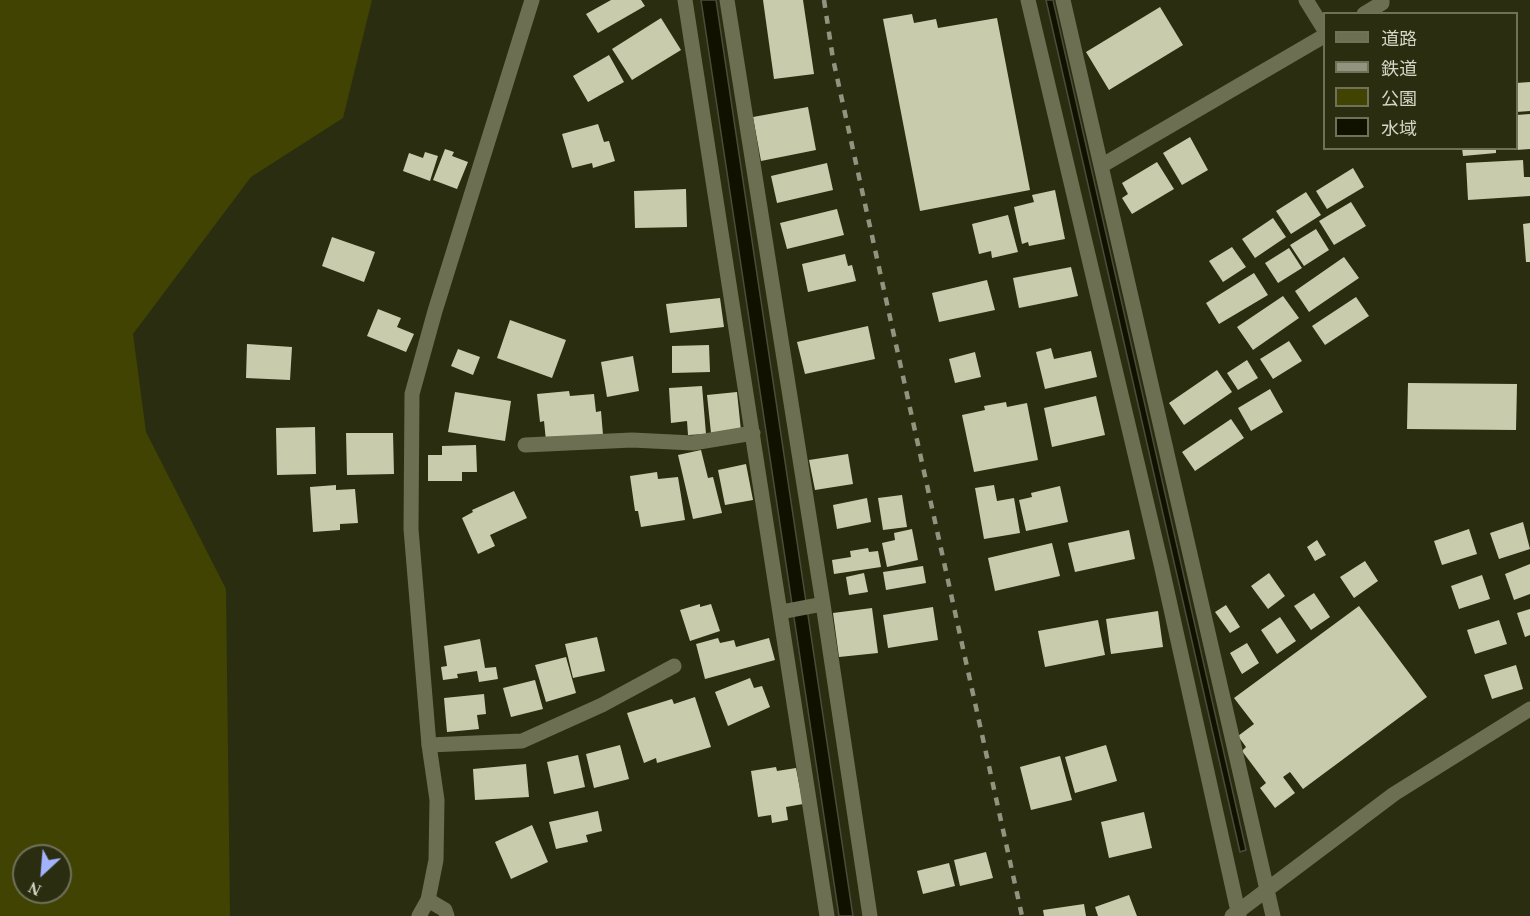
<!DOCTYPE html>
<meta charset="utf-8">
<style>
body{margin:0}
#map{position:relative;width:1530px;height:916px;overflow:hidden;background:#2b2d11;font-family:"Times New Roman","Noto Sans JP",serif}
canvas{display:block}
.legend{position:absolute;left:1323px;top:12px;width:195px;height:138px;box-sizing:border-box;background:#2b2d11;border:2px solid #6f7159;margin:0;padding:8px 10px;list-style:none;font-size:18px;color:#d4d6c6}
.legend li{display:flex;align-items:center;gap:12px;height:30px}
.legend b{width:30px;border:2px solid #6f7159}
.north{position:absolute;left:12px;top:844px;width:60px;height:60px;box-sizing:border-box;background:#2b2d11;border:2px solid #6f7159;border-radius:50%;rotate:206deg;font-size:16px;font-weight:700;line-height:24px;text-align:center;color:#d4d6c6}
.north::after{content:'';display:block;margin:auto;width:21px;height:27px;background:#a2b2fd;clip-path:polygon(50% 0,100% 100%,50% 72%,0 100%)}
</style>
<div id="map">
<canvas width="1530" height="916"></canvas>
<ul class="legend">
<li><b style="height:8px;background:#6c6f51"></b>道路</li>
<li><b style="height:8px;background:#92947f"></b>鉄道</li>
<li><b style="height:16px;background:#404302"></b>公園</li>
<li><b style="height:16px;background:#110"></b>水域</li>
</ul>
<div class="north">N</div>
</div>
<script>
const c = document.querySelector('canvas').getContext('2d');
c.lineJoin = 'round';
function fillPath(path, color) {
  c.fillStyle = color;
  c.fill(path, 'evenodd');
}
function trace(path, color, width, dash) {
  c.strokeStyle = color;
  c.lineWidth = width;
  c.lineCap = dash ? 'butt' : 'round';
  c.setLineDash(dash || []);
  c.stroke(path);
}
const green = new Path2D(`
 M0,0H372L343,118L251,177L133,334L146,432L226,589L230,916H0ZM24,856H60V892H24Z`);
const water = new Path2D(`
 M701,0H716L853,916H839Z
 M1046,0H1053L1246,850L1240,852Z`);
const building = new Path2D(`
 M611,0H641L645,6L598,33L586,14Z
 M763,0H803L814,74L774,79Z
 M1160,7L1183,45L1109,90L1086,52Z
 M912,14L914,23L936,19L938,28L997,18L1030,190L920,211L883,19Z
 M661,18L681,50L632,80L612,49Z
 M609,55L624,82L588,102L573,76Z
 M1530,82V111L1516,112V83Z
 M808,107L816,150L761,161L753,117Z
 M1530,114V149L1516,150V115Z
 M598,124L604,142L609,141L615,161L593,168L592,163L572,168L562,134Z
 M1190,137L1208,170L1182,185L1163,153Z
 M1462,148H1496V153L1463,156Z
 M445,149L454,152L452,156L468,162L457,189L433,180Z
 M425,152L438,156L430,181L403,171L409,153L423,158Z
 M1523,160L1524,177H1530V196L1468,200L1466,163Z
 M1157,162L1174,189L1132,214L1122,198L1128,194L1122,183Z
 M827,163L833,190L777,203L771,176Z
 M1353,168L1364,187L1327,209L1316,191Z
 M686,189L687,227L635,228L634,191Z
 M1055,190L1065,239L1029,246L1028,242L1022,244L1014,207L1034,202L1032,195Z
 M1306,192L1321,215L1291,234L1276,211Z
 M1351,202L1366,226L1334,245L1319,221Z
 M837,209L844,235L787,249L780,223Z
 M1008,215L1018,252L992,258L991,251L979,254L972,224Z
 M1273,218L1286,237L1255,258L1242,239Z
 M1530,223V262H1526L1523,224Z
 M1316,229L1329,250L1304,266L1290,245Z
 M332,237L375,252L364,282L322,266Z
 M1232,247L1246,267L1223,282L1209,261Z
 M1289,248L1302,268L1278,283L1265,263Z
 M845,254L848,266L852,265L856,281L808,292L802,264Z
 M1344,257L1359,278L1309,312L1295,291Z
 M1071,267L1078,296L1019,308L1013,278Z
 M1254,273L1268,295L1219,324L1206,303Z
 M987,280L995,310L939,322L932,293Z
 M1283,296L1299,318L1253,350L1237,327Z
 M1356,297L1369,316L1325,345L1312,326Z
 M720,298L724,327L670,333L666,304Z
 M378,309L401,318L397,327L414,334L406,352L367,336Z
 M510,320L566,340L552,378L497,358Z
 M868,326L875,359L805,374L797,342Z
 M1289,341L1302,361L1273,379L1260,359Z
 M247,344L292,347L290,380L246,378Z
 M709,345L710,372L672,373V346Z
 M1051,348L1054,359L1091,351L1097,377L1045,389L1036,352Z
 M458,349L480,357L473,375L451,366Z
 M975,352L981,377L955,383L949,359Z
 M633,356L639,391L607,397L601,362Z
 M1247,360L1258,378L1238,390L1227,373Z
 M1217,370L1232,392L1184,425L1169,403Z
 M1408,383L1517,384L1516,430L1407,429Z
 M702,386L706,434L688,435L687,421L671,423L669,388Z
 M1270,389L1283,412L1251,431L1238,408Z
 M569,391L570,396L594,394L596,412L601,411L603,435L546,441L544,421L540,422L537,394Z
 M455,392L511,401L505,441L448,432Z
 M737,392L741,431L711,433L707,395Z
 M1096,396L1105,435L1052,447L1044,408Z
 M1006,402L1007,407L1027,403L1038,460L974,472L962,415L985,410L984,406Z
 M1231,419L1244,438L1195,471L1182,452Z
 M315,427L316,474L277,475L276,428Z
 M346,433H393L394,474L347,475Z
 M476,445L477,472H462V481H428V455H442V446Z
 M701,450L708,478L713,477L722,513L693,519L678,455Z
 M848,454L853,484L815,490L809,460Z
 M746,464L753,500L725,505L718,470Z
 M657,472L658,479L678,477L685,520L641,527L638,511H635L630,476Z
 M336,485V490L355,489L358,523L340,524V530L313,532L310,487Z
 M994,485L997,501L1014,498L1020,533L984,539L975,488Z
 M1060,486L1068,522L1026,531L1019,500L1032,497L1031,493Z
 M514,491L527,518L490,535L495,546L478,554L462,518L473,512L472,510Z
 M902,495L907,527L883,530L878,498Z
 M867,498L871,522L837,529L833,505Z
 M1523,522L1530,549L1499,559L1490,533Z
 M912,529L918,560L887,567L882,543L895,540L894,533Z
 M1469,529L1477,554L1442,565L1434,541Z
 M1129,530L1135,559L1075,572L1068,543Z
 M1317,540L1326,555L1315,561L1307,547Z
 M1052,543L1060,576L995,591L988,558Z
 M868,548L869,552L878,551L881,567L834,574L832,560L851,557L850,551Z
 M1365,561L1378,581L1354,598L1340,577Z
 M1530,564V594L1514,600L1505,574Z
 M923,566L926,583L886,590L883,572Z
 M864,573L868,592L849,595L846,577Z
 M1269,573L1285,596L1268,609L1251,586Z
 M1482,575L1490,599L1459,609L1451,586Z
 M1314,593L1330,617L1311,630L1294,606Z
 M700,604V607L711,604L720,631L690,641L680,610Z
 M1226,605L1240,627L1230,633L1215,612Z
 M1359,606L1427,697L1303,789L1290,772L1283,777L1295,793L1275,808L1260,788L1266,783L1242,751L1246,747L1238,736L1254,724L1234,698Z
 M933,607L938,640L888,648L883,615Z
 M872,608L878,653L839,657L833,613Z
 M1530,609V635L1525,637L1517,613Z
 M1158,611L1163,647L1111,654L1106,619Z
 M1280,617L1296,641L1277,654L1261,630Z
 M1098,620L1105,655L1045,667L1038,631Z
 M1499,620L1507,644L1475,654L1467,630Z
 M597,637L605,671L573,678L565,644Z
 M718,638L720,643L734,640L736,647L769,638L775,660L705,679L696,644Z
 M480,639L485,668L496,667L498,679L479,682L477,671L457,674L458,678L443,680L441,667L447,666L444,646Z
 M1247,643L1259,663L1242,674L1230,653Z
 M566,657L576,693L546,702L535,665Z
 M1516,665L1523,689L1492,699L1484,675Z
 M750,678L754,688L762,686L770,707L728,726L715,692Z
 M535,680L543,709L511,717L503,688Z
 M484,694L486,714L477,715L479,729L447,732L444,698Z
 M695,697L711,747L657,763L656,758L644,763L627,713L672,699L674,704Z
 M620,745L629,779L594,788L586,754Z
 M1106,745L1117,781L1075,793L1065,757Z
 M578,755L585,787L554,794L547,762Z
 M1060,756L1072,800L1031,810L1020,767Z
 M526,764L529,797L475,800L473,769Z
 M776,767L777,771L796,768L803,804L786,807L788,820L772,823L771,815L758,817L751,771Z
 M598,811L602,831L586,835L588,842L556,849L549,822Z
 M1144,812L1152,848L1109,858L1101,822Z
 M532,825L548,862L511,879L495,842Z
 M986,852L993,878L960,886L954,860Z
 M949,863L955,886L923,894L917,871Z
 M1129,895L1137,916H1098L1095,907Z
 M1084,904L1086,916H1044L1043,910Z`);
const street = new Path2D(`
 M685,0L827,916
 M727,0L823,604L870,916
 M1028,0L1161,564L1239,916
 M1063,0L1273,916
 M1306,0L1324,29
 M1364,14L1382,3V0
 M1101,166L1324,36
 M525,445L632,440L693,443L753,433
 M781,612L823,604
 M429,745L522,741L602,705L674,666
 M428,900L445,910L447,916
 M1232,916L1394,794L1530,709`);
const secondary = new Path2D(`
 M419,916L428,900L436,860L437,800L429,745L411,529L412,394L435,311L532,0`);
const rail = new Path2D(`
 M824,0L833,59L1022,916`);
fillPath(green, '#404302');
fillPath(water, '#110');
trace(water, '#4c4c3b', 1.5);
fillPath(building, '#c9ccac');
trace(street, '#6c6f51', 15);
trace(secondary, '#6c6f51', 15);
trace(rail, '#92947f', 4.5, [8, 8]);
</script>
